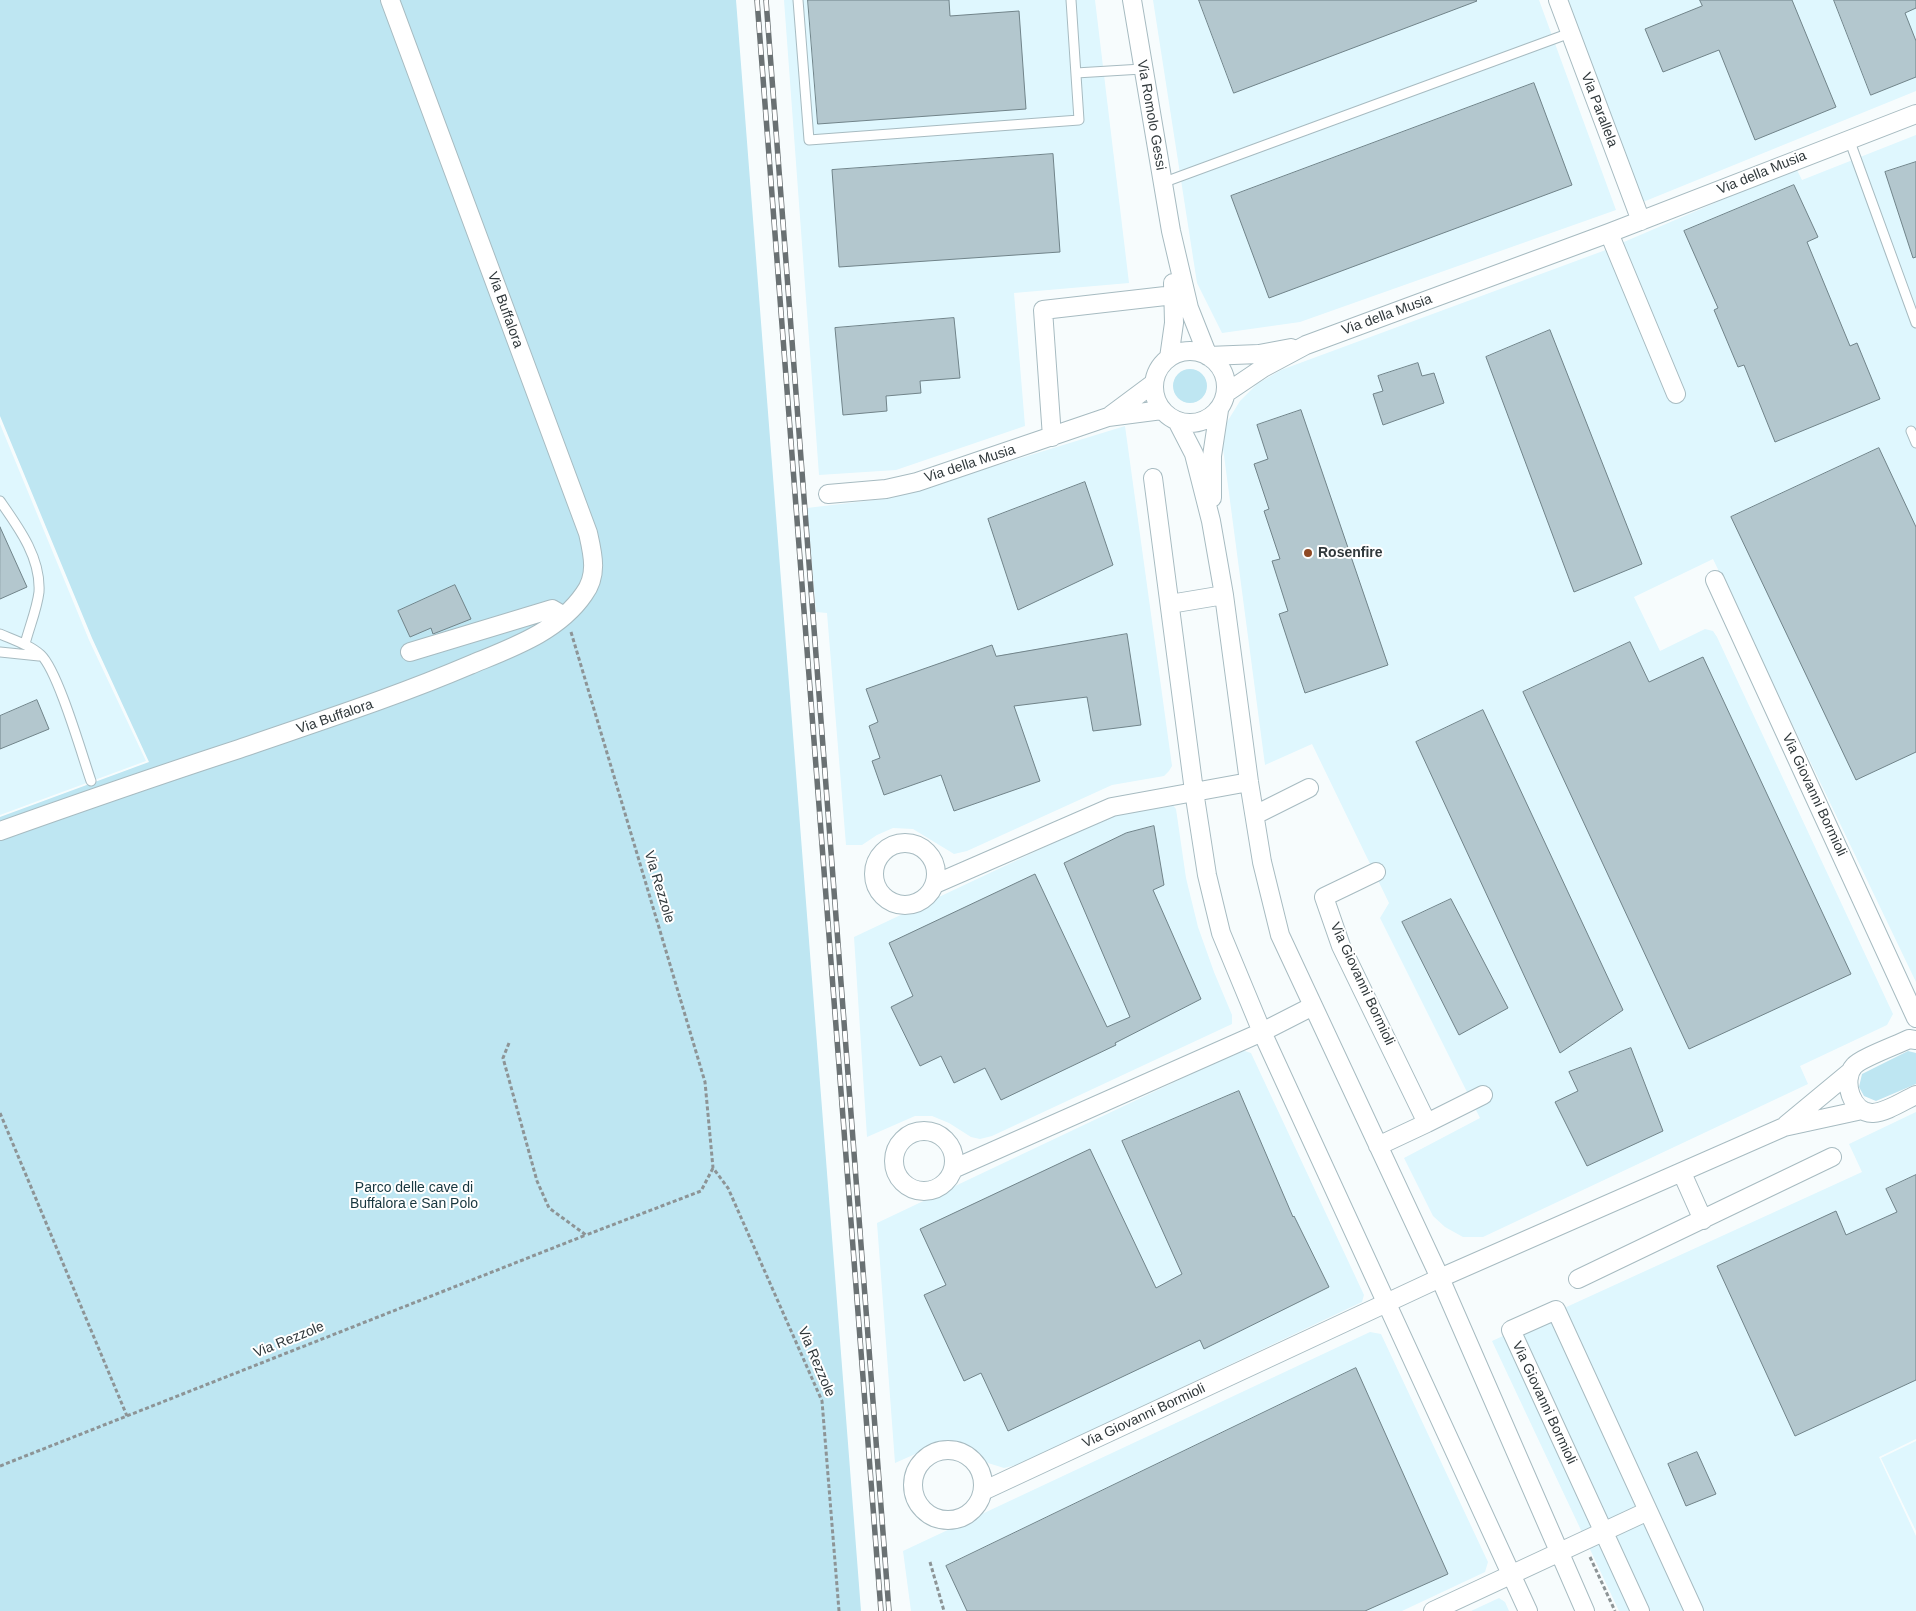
<!DOCTYPE html>
<style>
body{margin:0}
canvas{display:block;background:#f7fcfd}
</style>
<canvas width="1916" height="1611"></canvas>
<script>
const c = document.querySelector('canvas').getContext('2d');
c.lineJoin = 'round';
function fillPath(path, color) {
  c.fillStyle = color;
  c.fill(path, 'evenodd');
}
function trace(path, color, width, dash) {
  c.strokeStyle = color;
  c.lineWidth = width;
  c.lineCap = dash ? 'butt' : 'round';
  c.setLineDash(dash || []);
  c.stroke(path);
}
function write(font, color, halo, rows, align = 'center') {
  c.font = font + ' Helvetica,sans-serif';
  c.lineWidth = 4;
  c.setLineDash([]);
  c.textBaseline = 'middle';
  c.strokeStyle = halo;
  c.fillStyle = color;
  for (const [text, x, y, turn = 0] of rows) {
    c.save();
    c.translate(x, y);
    c.rotate((+turn || 0) * Math.PI / 180);
    c.textAlign = isNaN(turn) ? turn : align;
    if (halo) c.strokeText(text, 0, 0);
    c.fillText(text, 0, 0);
    c.restore();
  }
}
const built = new Path2D(`
 M784,0H1095L1129,283L1014,293L1025,426L896,470L819,475Z
 M1153,0H1539L1616,210L1300,322L1222,333L1197,283Z
 M1564,0H1916V91L1643,202Z
 M1916,135V982L1713,559L1634,597L1660,651L1705,629L1713,631L1717,637L1893,1014L1887,1025L1800,1066L1808,1084L1483,1237H1463L1445,1227L1433,1216L1404,1158L1480,1118L1380,918L1389,903L1312,744L1265,765L1223,448L1227,422L1240,401L1257,384L1281,370L1603,251L1796,168L1802,180Z
 M0,424L89,640L146,761L0,815Z
 M1125,426L1172,766L1169,771L1164,776L1112,785L967,851L954,854L913,829L893,828L877,835L862,845H846L827,613L816,612L807,508L891,498Z
 M1171,803L1176,809L1186,878L1198,927L1214,972L1232,1015V1024L992,1136L980,1139L971,1137L949,1123L932,1116H915L867,1137L854,937L1081,830L1119,814Z
 M1242,1050L1251,1053L1364,1295L1362,1302L1020,1464L1004,1468L988,1463L957,1444L940,1443L895,1463L877,1223Z
 M1916,1112V1439L1879,1457L1916,1536V1611H1619L1492,1341L1862,1172L1849,1144Z
 M1370,1332L1381,1334L1488,1562L1485,1572L1402,1611H911L903,1551Z
 M1916,1441V1531L1881,1458Z
 M1499,1598L1505,1602L1509,1611H1471Z`);
const green = new Path2D(`
 M0,0H736L861,1611H0V817L149,762L92,638L0,416Z
 M1173 386a17 17 0 1 1 34 0a17 17 0 1 1-34 0Z
 M1908,1051L1916,1053V1084L1876,1101L1864,1096L1859,1087L1862,1074Z`);
const building = new Path2D(`
 M808,0H949L950,16L1019,11L1026,109L818,124Z
 M1199,0H1476L1477,1L1234,93Z
 M1700,0H1792L1836,107L1755,140L1719,50L1663,72L1645,29L1702,6Z
 M1834,0H1916V8L1905,13L1916,41V77L1871,95Z
 M1534,83L1572,185L1269,298L1231,196Z
 M1053,154L1060,252L839,267L832,170Z
 M1916,162V257L1913,258L1885,172Z
 M1794,185L1818,237L1807,242L1850,346L1857,343L1880,399L1775,442L1744,365L1738,367L1714,310L1718,308L1684,231Z
 M954,318L960,378L920,381L921,393L886,396L887,411L843,415L835,328Z
 M1550,330L1642,564L1574,592L1486,357Z
 M1418,363L1422,376L1434,373L1444,403L1383,425L1373,394L1383,391L1378,376Z
 M1301,410L1388,665L1305,693L1279,614L1288,611L1272,561L1280,559L1264,511L1269,509L1254,464L1268,459L1257,425Z
 M1879,448L1916,527V752L1856,780L1731,517Z
 M1085,482L1113,565L1018,610L988,519Z
 M0,527L27,587L0,599Z
 M455,585L471,619L433,634L431,628L410,637L398,611Z
 M1127,634L1141,725L1093,731L1087,697L1014,706L1040,781L954,811L941,775L884,795L872,761L880,758L869,726L878,722L866,689L992,645L996,656Z
 M1630,642L1649,682L1703,657L1851,974L1689,1049L1523,692Z
 M37,700L49,729L0,749V716Z
 M1483,710L1623,1010L1560,1053L1416,742Z
 M1154,826L1164,885L1153,890L1201,999L1115,1043L1116,1045L1001,1100L985,1068L954,1083L941,1056L920,1066L891,1007L913,996L889,943L1035,874L1107,1027L1130,1017L1064,863L1126,833Z
 M1451,899L1508,1008L1459,1035L1402,922Z
 M1631,1048L1663,1131L1587,1166L1555,1102L1578,1091L1569,1072Z
 M1239,1091L1293,1217L1294,1216L1329,1287L1204,1349L1200,1340L1008,1431L981,1373L964,1381L924,1295L946,1285L920,1229L1090,1149L1156,1288L1182,1274L1122,1141Z
 M1916,1175V1380L1795,1436L1717,1266L1836,1211L1846,1235L1897,1212L1886,1189Z
 M1356,1368L1448,1574L1365,1611H967L946,1566Z
 M1697,1452L1716,1494L1686,1506L1668,1464Z`);
const path = new Path2D(`
 M571,632L705,1082L713,1168L728,1188L822,1401L839,1611
 M509,1043L503,1058L537,1181L549,1208L586,1235L701,1191L713,1168
 M0,1113L127,1416
 M0,1466L586,1235
 M1590,1557L1615,1611
 M930,1562L944,1611`);
const service = new Path2D(`
 M798,0L809,140L1079,120L1071,0
 M1076,73L1142,69
 M1849,139L1916,323
 M1162,183L1570,33
 M1911,431L1916,443
 M0,501C19,528 41,558 39,592C37,609 29,628 25,644
 M0,634C14,640 30,645 41,655C58,671 82,755 91,781
 M0,652L39,656`);
const minor = new Path2D(`
 M1132,0L1171,231L1189,308L1208,356L1259,354L1291,348
 M1558,0L1641,221
 M1609,233L1676,394
 M1154 387a36 36 0 1 1 72 0a36 36 0 1 1-72 0Z
 M1169,358L1174,323L1173,283
 M1226,393L1263,368L1306,345L1609,233L1916,114
 M1111,415L1154,383
 M1177,421L1194,454L1211,521L1224,595L1249,782L1262,862L1280,935L1440,1278L1585,1611
 M1052,437L1043,310L1174,295
 M1153,478L1194,791L1207,875L1221,933L1262,1032L1528,1611
 M828,494L886,489L917,482L1108,417L1162,410
 M1212,498V456L1219,410
 M1715,580L1916,1018
 M1170,604L1224,595
 M410,652L552,609L564,616
 M1255,815L1309,788
 M0,831C79,803 159,775 239,749C317,722 395,697 470,665C511,648 558,632 584,594C598,575 593,555 588,533L390,0
 M874 874a31 31 0 1 1 62 0a31 31 0 1 1-62 0Z
 M1376,872L1324,897L1341,946L1427,1123L1378,1146
 M935,884L1112,807L1249,782
 M1916,1040L1909,1039C1897,1045 1861,1058 1854,1066C1841,1080 1852,1114 1873,1113C1887,1112 1903,1101 1916,1095
 M1427,1123L1483,1095
 M1786,1125L1850,1072
 M894 1161a30 30 0 1 1 60 0a30 30 0 1 1-60 0Z
 M953,1169L1262,1032L1313,1006
 M1682,1173L1703,1220
 M1578,1279L1832,1157
 M913 1485a35 35 0 1 1 70 0a35 35 0 1 1-70 0Z
 M983,1491L1440,1278L1784,1127L1862,1110
 M1433,1611L1648,1511
 M1640,1611L1511,1330L1556,1310L1694,1611`);
const rail = new Path2D(`
 M757,0L881,1611
 M766,0L889,1611`);
const markers = [
 [1308,553,5,"#8f4924"]
];
const streetNames = [
 ["Via Parallela",1599,110,69],
 ["Via Romolo Gessi",1151,115,80],
 ["Via della Musia",1762,173,-22],
 ["Via Buffalora",505,310,70],
 ["Via della Musia",1387,315,-20],
 ["Via della Musia",970,464,-18],
 ["Via Buffalora",335,717,-19],
 ["Via Giovanni Bormioli",1814,795,65],
 ["Via Rezzole",659,887,73],
 ["Via Giovanni Bormioli",1362,984,65],
 ["Via Rezzole",289,1340,-22],
 ["Via Rezzole",816,1362,67],
 ["Via Giovanni Bormioli",1544,1403,65],
 ["Via Giovanni Bormioli",1144,1416,-25]
];
const poiNames = [
 ["Rosenfire",1318,553]
];
const parkNames = [
 ["Parco delle cave di",414,1188],
 ["Buffalora e San Polo",414,1204]
];
fillPath(built, '#dff7fe');
fillPath(green, '#bee6f2');
fillPath(building, '#b3c7ce');
trace(building, '#71848a', 1);
trace(service, '#a7bbc1', 11);
trace(minor, '#a7bbc1', 20);
trace(path, '#8d9496', 3, [4, 2.5]);
trace(service, '#fff', 9);
trace(minor, '#fff', 18);
trace(rail, '#6a7173', 5.5);
trace(rail, '#fff', 4, [11]);
for (const [x, y, r, color] of markers) {
  const dot = new Path2D();
  dot.arc(x, y, r, 0, 2 * Math.PI);
  c.fillStyle = color;
  c.fill(dot);
  trace(dot, '#fff', 2);
}
write('14px', '#30383b', '#fff', streetNames);
write('bold 14px', '#30383b', '#fff', poiNames, 'left');
write('14px', '#17363f', '#fff', parkNames);
</script>
